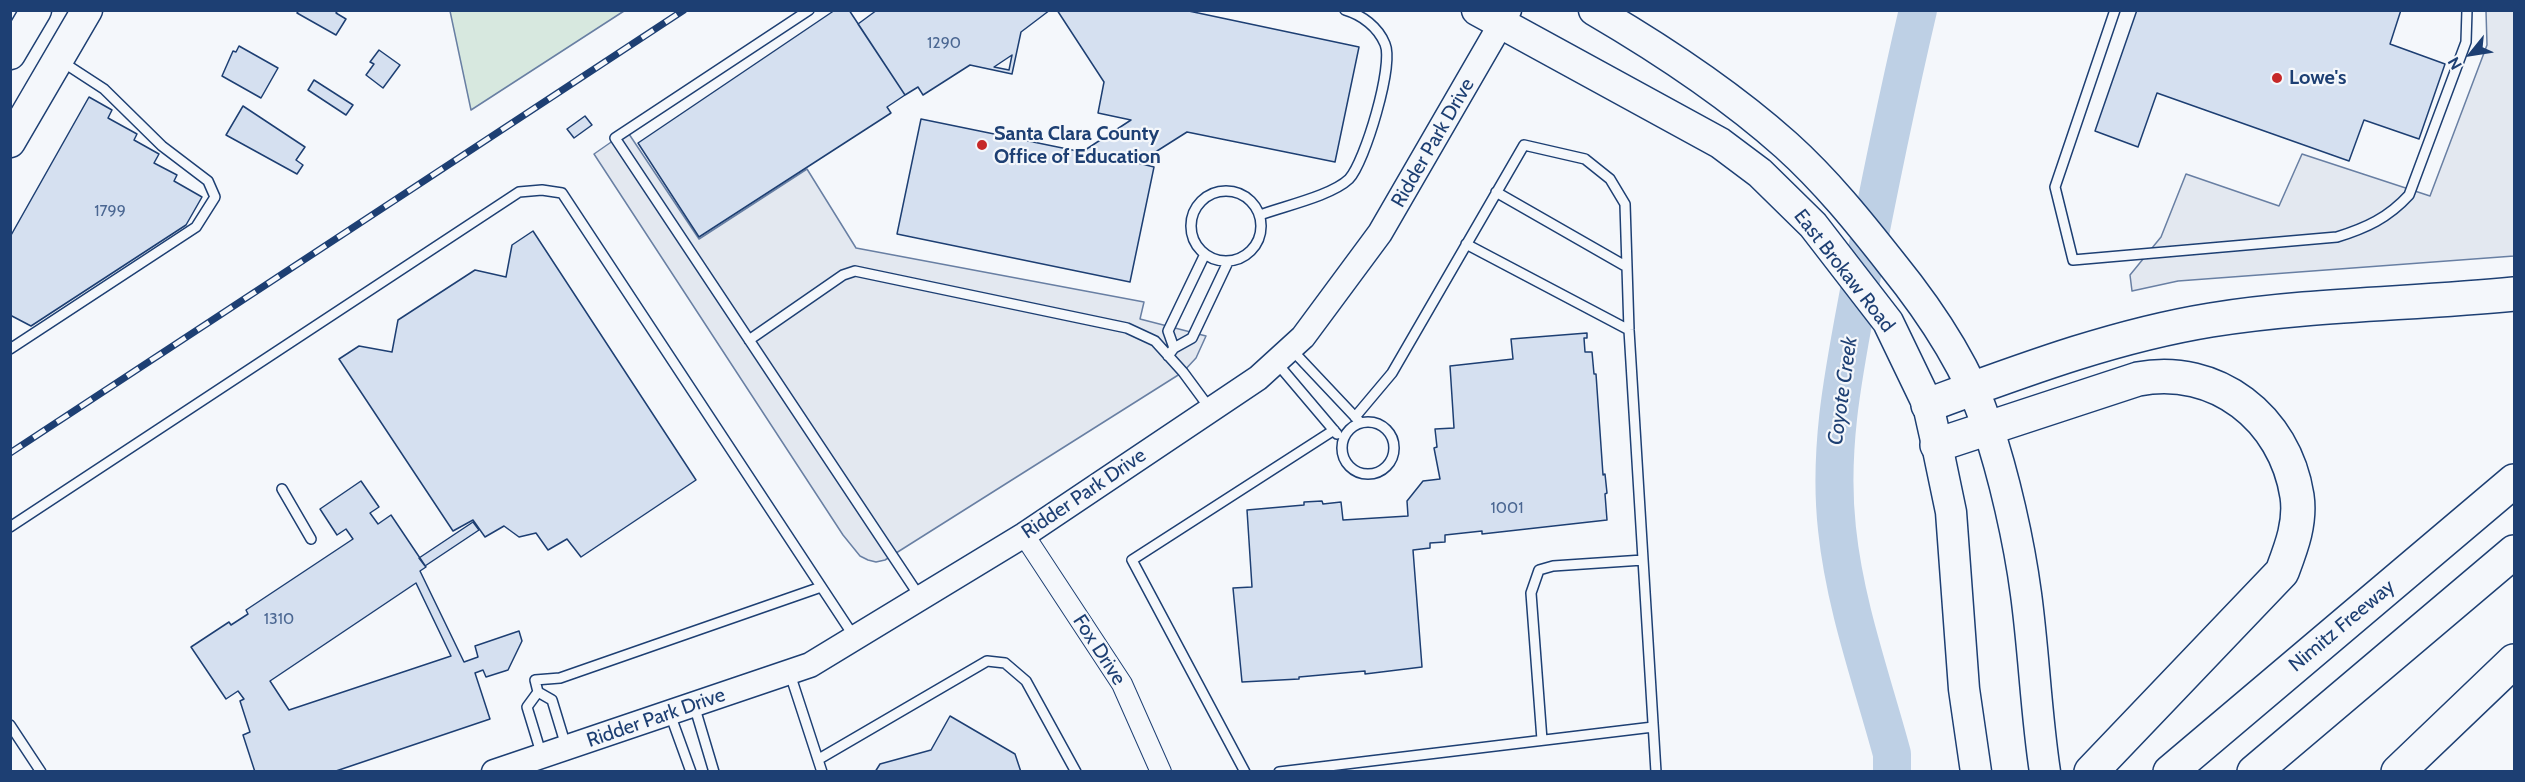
<!DOCTYPE html>
<style>
body{margin:0}
#map{position:relative;width:2525px;height:782px;overflow:hidden;background:#f4f7fb;font-family:Cabin,sans-serif}
canvas{display:block}
.frame{position:absolute;inset:0;border:12px solid #1d3f73;pointer-events:none}
.north{position:absolute;left:2441px;top:24px;width:60px;height:60px;-webkit-text-stroke:4px #f4f7fb;paint-order:stroke;rotate:240deg;font-size:16px;font-weight:700;line-height:24px;text-align:center;color:#1d3f73}
.north::after{content:'';display:block;margin:auto;width:21px;height:27px;background:#1d3f73;clip-path:polygon(50% 0,100% 100%,50% 72%,0 100%)}
</style>
<div id="map">
<canvas width="2525" height="782"></canvas>
<div class="frame"></div>
<div class="north">N</div>
</div>
<script>
const c = document.querySelector('canvas').getContext('2d');
c.lineJoin = 'round';
function fillPath(path, color) {
  c.fillStyle = color;
  c.fill(path, 'evenodd');
}
function trace(path, color, width, dash) {
  c.strokeStyle = color;
  c.lineWidth = width;
  c.lineCap = dash ? 'butt' : 'round';
  c.setLineDash(dash || []);
  c.stroke(path);
}
function write(font, color, halo, rows, align = 'center') {
  c.font = font + ' Cabin,sans-serif';
  c.lineWidth = 4.5;
  c.setLineDash([]);
  c.textBaseline = 'middle';
  c.strokeStyle = halo;
  c.fillStyle = color;
  for (const [text, x, y, turn = 0] of rows) {
    c.save();
    c.translate(x, y);
    c.rotate((+turn || 0) * Math.PI / 180);
    c.textAlign = isNaN(turn) ? turn : align;
    if (halo) c.strokeText(text, 0, 0);
    c.fillText(text, 0, 0);
    c.restore();
  }
}
const green = new Path2D(`
 M450,11V10L624,11L471,110Z`);
const parking = new Path2D(`
 M2486,11H2514V256L2178,281L2132,291L2130,275L2161,237L2186,174L2279,206L2302,154L2430,196L2487,45Z
 M627,131L699,239L807,169L856,248L1144,302L1140,319L1206,336L1196,358L1183,372L885,560L876,562L868,560L860,556L843,535L594,154Z`);
const river = new Path2D(`
 M1892,772V754C1872,680 1845,606 1837,529C1828,448 1844,371 1859,291C1877,197 1896,104 1918,10`);
const building = new Path2D(`
 M299,10H338L336,13L346,19L336,35L297,13Z
 M835,10H849L905,95L887,107L891,113L699,237L638,143Z
 M877,10H1050L1021,32L1012,74L970,65L923,95L918,87L905,95L858,24ZM1012,55L1009,70L994,67Z
 M1057,10H1184L1359,47L1335,162L1187,132L1138,163L1154,167L1130,282L897,234L921,119L1082,152L1131,120L1098,113L1104,82Z
 M2137,10H2401L2390,44L2445,64L2419,139L2364,120L2349,161L2157,93L2138,147L2095,131Z
 M239,46L278,68L261,98L222,76L233,51L236,52Z
 M379,50L400,65L383,88L366,75L374,64L370,62Z
 M314,80L353,105L346,115L308,90Z
 M89,97L112,110L108,118L137,134L134,140L159,154L154,163L177,175L174,181L202,197L186,225L31,326L10,315V237Z
 M243,106L305,147L296,160L303,165L297,174L226,135Z
 M585,116L592,125L574,138L567,129Z
 M533,231L696,480L581,557L567,539L548,550L536,533L519,537L504,526L485,537L473,520L453,531L339,359L359,346L392,352L398,320L475,270L506,277L512,245Z
 M1587,333V338H1584L1585,352H1592L1594,374H1596L1603,475L1605,474L1607,493L1605,494L1607,520L1482,534V531L1445,535V542L1430,543V548L1413,550L1422,667L1365,674V671L1299,677V679L1242,682L1233,588L1252,587L1247,510L1304,505V502L1322,501L1323,504L1341,502L1343,520L1408,516L1407,501L1423,481L1440,479L1434,448L1437,447L1435,429L1454,428L1450,366L1513,359L1511,339Z
 M361,481L379,507L370,513L378,524L391,515L426,567L420,571L464,662L478,657L475,646L519,631L522,641L508,670L486,677L483,670L475,673L490,719L333,772H255L243,735L250,732L240,701L244,699L238,691L226,699L191,647L229,622L231,625L248,614L246,610L353,539L346,529L337,535L320,509ZM416,583L451,656L289,710L270,681Z
 M473,522L479,530L425,566L419,558Z
 M950,716L1015,754L1021,772H875L880,764L931,750Z`);
const service = new Path2D(`
 M809,10L615,138L920,597
 M2115,10L2055,187L2073,260L2337,237C2366,228 2388,218 2409,195L2466,42L2467,10
 M1191 226a35 35 0 1 1 70 0a35 35 0 1 1-70 0Z
 M1496,192L1627,267
 M1260,215C1284,206 1331,196 1349,179C1365,162 1394,65 1385,44C1378,27 1362,15 1345,10
 M1466,244L1629,330
 M749,340L843,275L855,271L1127,328L1155,341L1183,372L1211,410
 M1174,348L1168,331L1205,254
 M10,349L196,227L215,197L208,181L162,146L104,89L61,61
 M1292,350L1359,421
 M1168,356L1174,348L1192,338L1228,262
 M1276,362L1337,434
 M1355,417L1392,373L1524,145L1585,159L1610,179L1625,204L1629,330L1656,772
 M1342 448a26 26 0 1 1 52 0a26 26 0 1 1-52 0Z
 M282,489L311,539
 M10,527L519,192L542,190L562,193L855,638
 M790,674L822,772
 M538,692L527,707L542,756
 M694,705L714,772
 M670,714L691,772
 M10,725L41,772
 M1542,740L1531,593L1539,570L1553,566L1643,560
 M566,746L552,700L538,692L535,680L560,678L821,587
 M819,759L987,661L1005,663L1026,681L1076,772
 M1245,772L1132,560L1334,430
 M1279,772L1653,727`);
const minor = new Path2D(`
 M1024,535L1122,684L1161,772`);
const tertiary = new Path2D(`
 M494,772L810,665L1024,535L1258,378L1303,337L1380,233L1509,10`);
const primary = new Path2D(`
 M1477,10L1720,143L1760,173L1813,225L1888,322L1928,405L1937,445L1951,512L1964,689L1976,772
 M1594,10C1659,48 1730,95 1786,145C1826,181 1859,222 1892,264C1931,312 1967,366 1987,425C2004,475 2019,541 2026,594C2034,653 2036,713 2045,772
 M10,54L36,10
 M10,142L87,10`);
const motorway = new Path2D(`
 M1928,405C2021,371 2113,336 2211,320C2311,304 2414,304 2514,294
 M1937,445L2138,379C2216,364 2285,418 2297,496C2301,523 2291,548 2282,572L2091,772
 M2170,772L2514,481
 M2254,772L2514,552
 M2398,772L2514,661`);
const rail = new Path2D(`
 M10,453L684,10`);
const markers = [
 [2277,78,6,"#c62828"],
 [982,145,6,"#c62828"]
];
const numberNames = [
 ["1290",944,43],
 ["1799",110,211],
 ["1001",1507,508],
 ["1310",279,619]
];
const poiNames = [
 ["Lowe's",2289,78],
 ["Santa Clara County",994,134],
 ["Office of Education",994,157]
];
const streetNames = [
 ["Ridder Park Drive",1433,143,-60],
 ["East Brokaw Road",1844,271,52],
 ["Ridder Park Drive",1084,494,-34],
 ["Nimitz Freeway",2342,626,-40],
 ["Fox Drive",1099,650,57],
 ["Ridder Park Drive",656,718,-19]
];
const waterNames = [
 ["Coyote Creek",1843,391,-82]
];
fillPath(green, '#d7e8df');
trace(green, '#687fa3', 1.5);
fillPath(parking, '#e3e8f0');
trace(parking, '#687fa3', 1.5);
trace(river, '#bed0e5', 38);
fillPath(building, '#d5e0f0');
trace(building, '#1d3f73', 1.5);
trace(service, '#1d3f73', 12);
trace(minor, '#1d3f73', 22);
trace(tertiary, '#1d3f73', 27);
trace(primary, '#1d3f73', 33);
trace(motorway, '#1d3f73', 36);
trace(service, '#f4f7fb', 9);
trace(minor, '#f4f7fb', 20);
trace(tertiary, '#f4f7fb', 24);
trace(primary, '#f4f7fb', 30);
trace(motorway, '#f4f7fb', 33);
trace(rail, '#1d3f73', 7);
trace(rail, '#f4f7fb', 4.5, [14]);
for (const [x, y, r, color] of markers) {
  const dot = new Path2D();
  dot.arc(x, y, r, 0, 2 * Math.PI);
  c.fillStyle = color;
  c.fill(dot);
  trace(dot, '#f4f7fb', 2);
}
write('16px', '#4b6792', null, numberNames);
write('bold 20px', '#1d3f73', '#f4f7fb', poiNames, 'left');
write('20px', '#1d3f73', '#f4f7fb', streetNames);
write('italic 21px', '#1d3f73', '#f4f7fb', waterNames);
</script>
